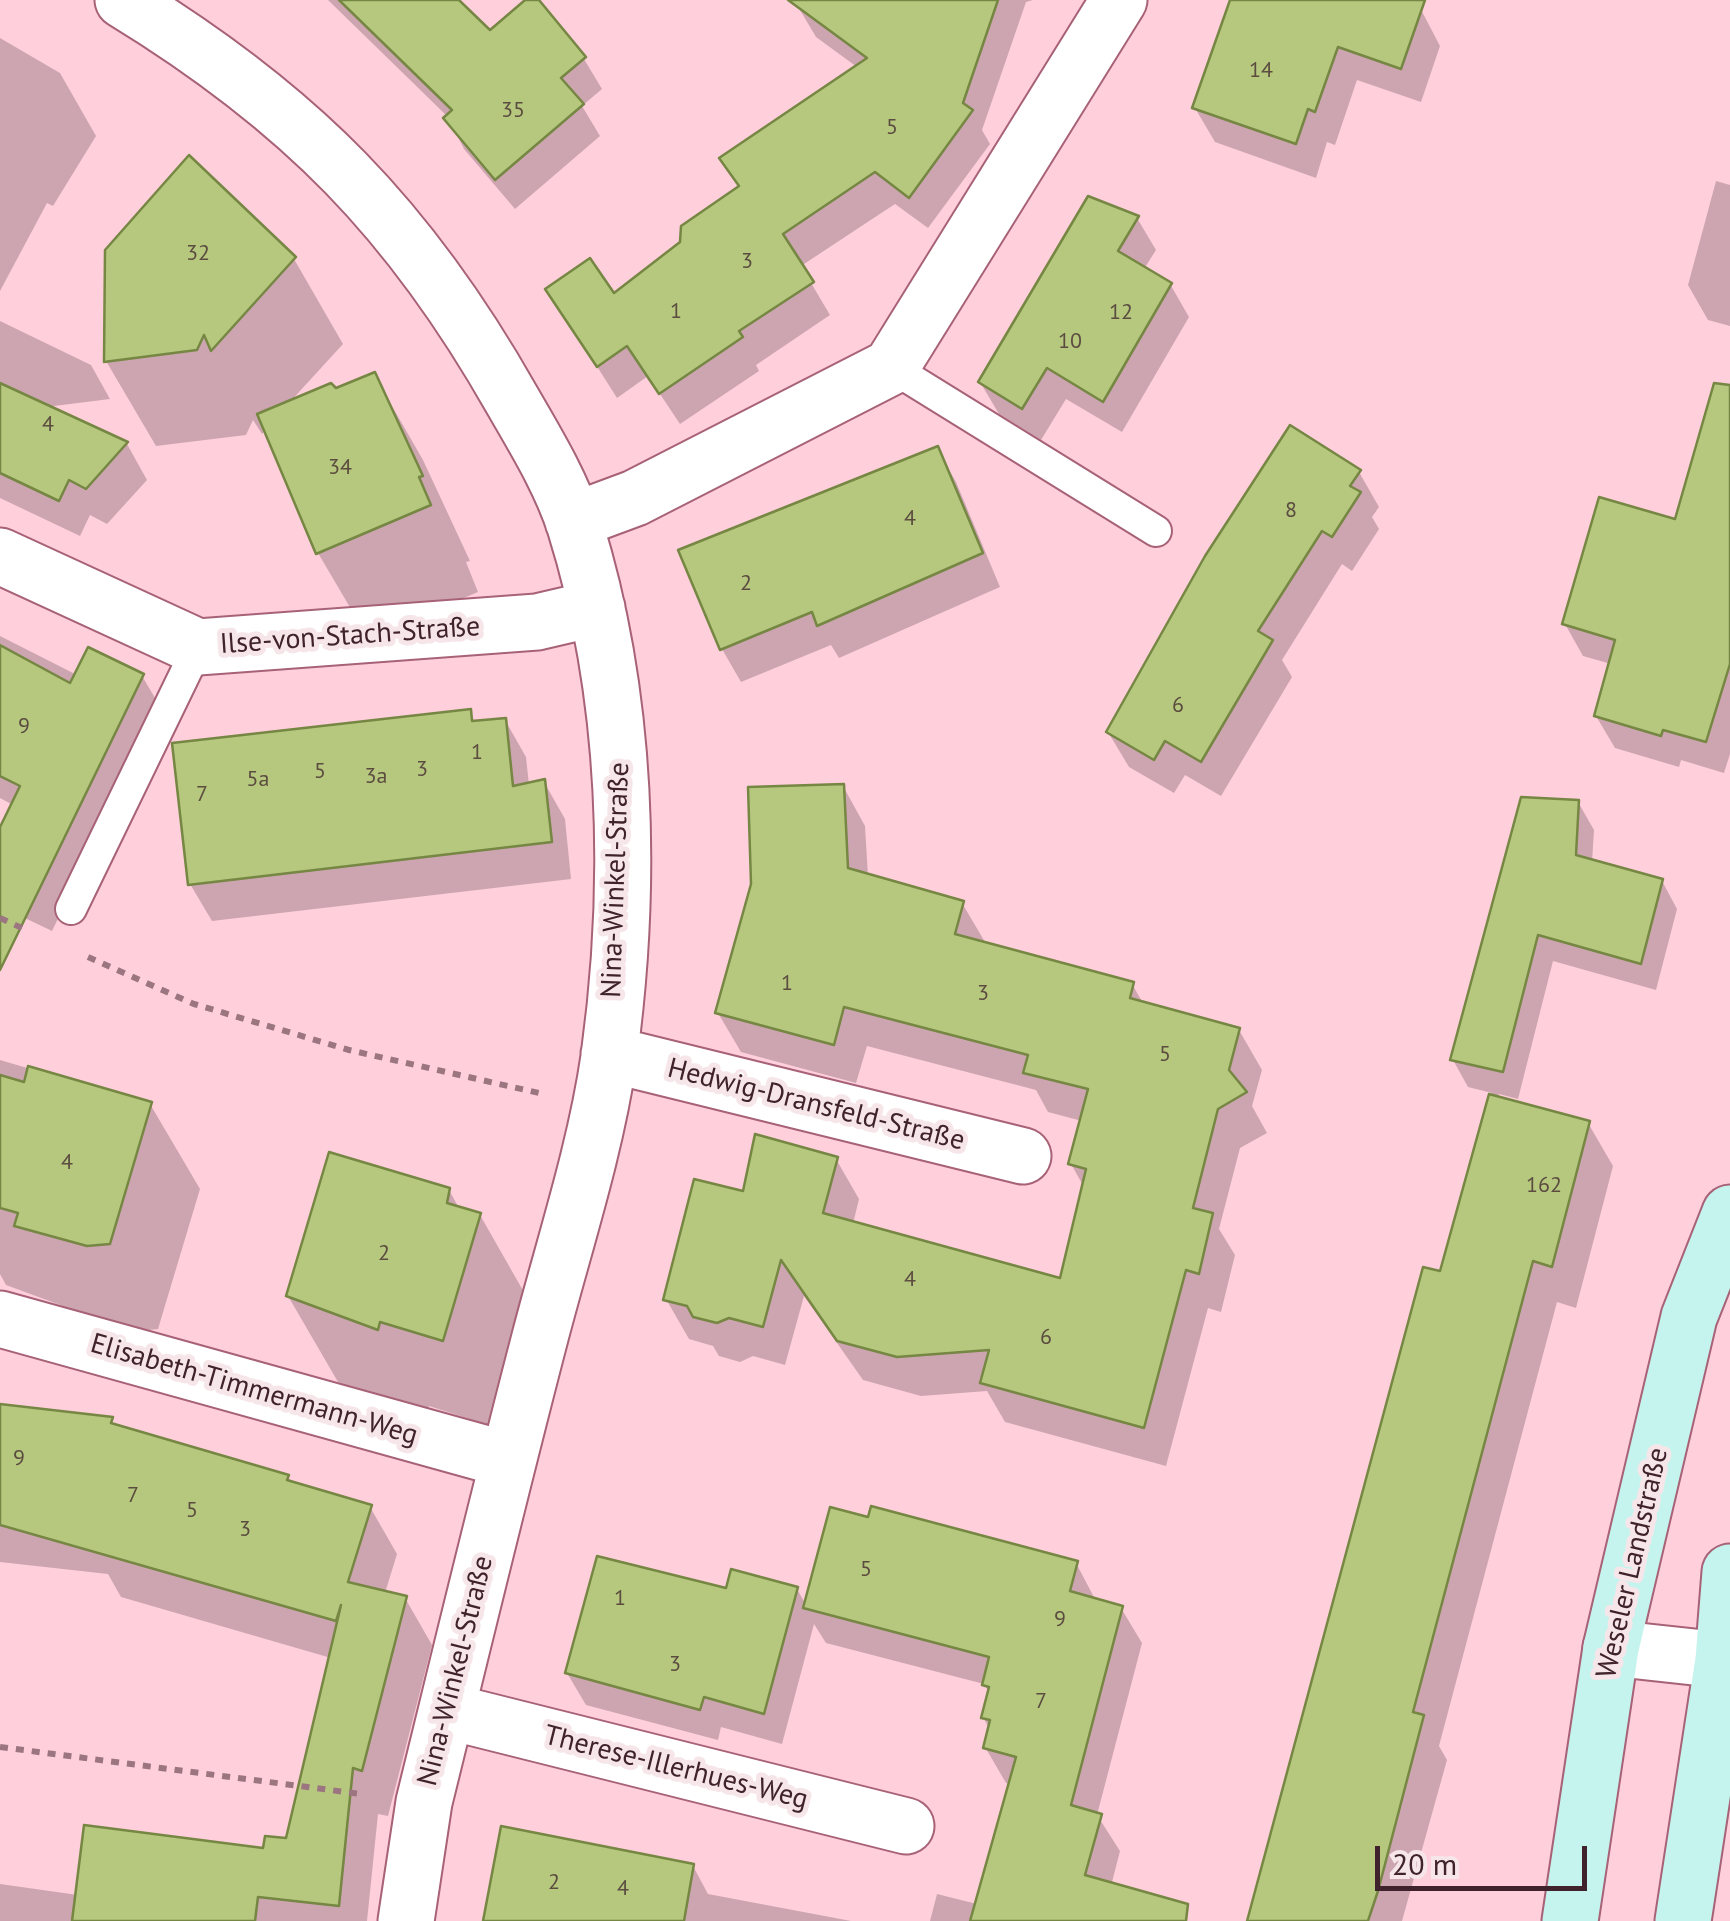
<!DOCTYPE html>
<meta charset="utf-8">
<style>
body{margin:0}
#map{position:relative;width:1730px;height:1921px;overflow:hidden;background:#ffcfdc;font-family:"PT Sans",sans-serif}
canvas{display:block}
.scale{position:absolute;left:1375px;top:1846px;width:212px;height:45px;box-sizing:border-box;border:5px solid #3f222b;border-top:0;padding-left:12px;font-size:30px;line-height:35px;white-space:nowrap;color:#3f222b;-webkit-text-stroke:8px #f6e6ea;paint-order:stroke}
</style>
<div id="map">
<canvas width="1730" height="1921"></canvas>
<div class="scale">20 m</div>
</div>
<script>
const c = document.querySelector('canvas').getContext('2d');
c.lineJoin = 'round';
function fillPath(path, color) {
  c.fillStyle = color;
  c.fill(path, 'evenodd');
}
function trace(path, color, width, dash) {
  c.strokeStyle = color;
  c.lineWidth = width;
  c.lineCap = dash ? 'butt' : 'round';
  c.setLineDash(dash || []);
  c.stroke(path);
}
function write(font, color, halo, rows, align = 'center') {
  c.font = font + ' "PT Sans",sans-serif';
  c.lineWidth = 10;
  c.setLineDash([]);
  c.textBaseline = 'middle';
  c.strokeStyle = halo;
  c.fillStyle = color;
  for (const [text, x, y, turn = 0] of rows) {
    c.save();
    c.translate(x, y);
    c.rotate((+turn || 0) * Math.PI / 180);
    c.textAlign = isNaN(turn) ? turn : align;
    if (halo) c.strokeText(text, 0, 0);
    c.fillText(text, 0, 0);
    c.restore();
  }
}
const shadow = new Path2D(`
 M328,0H455L490,33L529,0H536L584,59L602,89L582,106L600,136L515,209L464,149L448,117Z
 M800,0H1033L1026,2L982,130L990,144L928,228L895,204L801,266L830,315L756,365L759,371L680,424L648,376L617,398L548,289L613,296L683,243L740,188L723,159L857,67L816,37L797,5Z
 M1268,0H1416L1440,46L1421,102L1357,80L1335,145L1327,142L1316,178L1215,142L1195,108Z
 M0,38L60,73L96,136L53,206L47,203L0,291Z
 M1716,181L1730,185V326L1708,320L1688,285Z
 M1137,218L1156,250L1144,269L1170,284L1189,317L1122,432L1066,399L1041,440L999,414L980,382Z
 M294,259L343,344L289,403L374,375L423,460L470,561L466,562L478,592L368,638L318,553L266,429L262,434L253,420L246,435L156,446L106,361Z
 M0,321L91,365L110,399L46,407L127,444L147,480L107,524L90,515L80,536L0,498Z
 M937,449L956,482L1000,587L839,658L831,645L741,682L722,649Z
 M1359,472L1379,507L1372,517L1379,529L1352,571L1342,564L1282,660L1292,677L1221,796L1185,775L1174,793L1129,767L1108,732Z
 M1730,484V754L1724,773L1681,760L1679,767L1615,748L1596,716L1611,664L1583,656L1565,624Z
 M0,636L77,675L142,676L161,708L52,931L0,906V832L13,805L0,798Z
 M469,712L476,723L505,720L526,757L529,785L544,782L565,819L571,879L212,921L190,884Z
 M843,786L865,826L868,876L962,903L985,942L1132,984L1144,1005L1239,1030L1262,1070L1252,1106L1267,1133L1240,1148L1219,1229L1235,1255L1221,1312L1208,1308L1166,1466L1005,1422L987,1391L921,1396L863,1380L804,1296L785,1365L753,1356L740,1362L719,1356L713,1346L689,1339L666,1299L744,1194L836,1159L859,1199L853,1224L1062,1281L1084,1187L1071,1164L1082,1121L1048,1112L1036,1090L867,1046L856,1083L741,1052L718,1013Z
 M1578,802L1594,830L1592,862L1662,881L1677,909L1656,990L1553,961L1518,1099L1499,1094L1498,1099L1588,1123L1613,1166L1576,1308L1557,1302L1439,1746L1447,1760L1402,1921H1250L1492,1093L1468,1087L1453,1060Z
 M0,1060L150,1104L200,1189L158,1329L138,1331L66,1311L63,1306L6,1285L0,1274Z
 M449,1190L460,1210L480,1215L529,1301L492,1426L429,1406L427,1414L338,1382L288,1296Z
 M0,1407L111,1419L115,1427L288,1477L292,1484L370,1507L397,1554L385,1593L405,1598L432,1645L388,1816L378,1814L367,1921H0V1884L78,1895L265,1851L288,1841L331,1658L121,1597L108,1574L0,1562Z
 M1076,1563L1096,1601L1121,1608L1142,1643L1097,1815L1120,1851L1111,1886L1130,1921H930L937,1894L977,1904L1011,1784L1006,1783L985,1747L990,1730L983,1717L990,1694L984,1684L826,1643L814,1624L782,1744L721,1727L718,1740L586,1705L567,1673L728,1591L797,1589L806,1605Z
 M693,1866L708,1894L851,1921H487Z`);
const building = new Path2D(`
 M339,0H459L490,30L525,0H539L586,57L561,78L584,104L495,180L443,118L452,110Z
 M788,0H998L963,103L973,110L909,198L875,172L783,234L814,282L739,331L743,337L659,394L627,346L597,367L545,289L590,258L614,293L680,242L681,226L739,186L719,158L867,58Z
 M1230,0H1425L1401,69L1338,47L1315,112L1308,109L1296,144L1192,108Z
 M189,155L296,257L211,351L204,335L197,350L104,362L105,250Z
 M1088,196L1139,216L1118,251L1172,283L1103,402L1047,368L1022,409L978,382Z
 M375,372L423,476L419,477L431,505L316,554L257,414L331,383L336,388Z
 M0,383L128,442L86,489L69,480L59,501L0,473Z
 M1714,383L1730,385V664L1706,742L1663,730L1661,736L1594,716L1615,640L1562,624L1599,497L1675,519Z
 M1290,425L1361,470L1350,486L1361,492L1332,537L1322,531L1258,631L1273,640L1201,762L1165,741L1154,760L1106,732L1205,556Z
 M938,446L983,553L817,626L812,612L720,650L678,550Z
 M0,645L70,683L88,647L144,674L0,970V827L20,786L0,776Z
 M471,709L472,721L506,718L513,786L545,779L552,842L188,885L172,743Z
 M844,784L848,868L964,901L955,934L1134,982L1130,998L1240,1028L1229,1070L1247,1092L1218,1109L1193,1208L1213,1213L1199,1274L1186,1270L1144,1428L980,1383L989,1350L897,1357L837,1341L781,1260L763,1327L729,1318L717,1323L693,1317L687,1306L663,1300L694,1179L743,1191L755,1134L838,1157L823,1213L1060,1278L1086,1169L1068,1164L1088,1089L1023,1073L1028,1055L844,1007L834,1045L715,1013L751,884L748,787Z
 M1521,797L1579,800L1576,855L1663,879L1641,964L1538,935L1503,1072L1450,1060Z
 M28,1066L152,1102L110,1244L87,1246L14,1226L18,1213L0,1208V1075L24,1082Z
 M1489,1094L1590,1121L1552,1267L1533,1261L1413,1712L1424,1715L1378,1891L1368,1921H1247L1423,1267L1440,1271Z
 M329,1152L450,1188L447,1203L481,1213L443,1341L380,1322L378,1330L286,1296Z
 M0,1404L113,1417L111,1423L289,1475L287,1480L372,1505L348,1582L407,1596L362,1771L353,1768L339,1906L258,1897L255,1921H72L84,1825L263,1848L265,1836L286,1838L341,1605L336,1621L0,1525Z
 M871,1506L1078,1561L1070,1591L1123,1606L1071,1805L1102,1814L1085,1875L1188,1904L1186,1921H970L1016,1757L983,1748L990,1720L981,1718L989,1687L982,1685L989,1657L803,1608L830,1507L868,1517Z
 M597,1556L726,1588L731,1569L798,1587L764,1714L704,1697L700,1710L565,1673Z
 M501,1826L694,1864L684,1921H483Z`);
const path = new Path2D(`
 M0,918L22,928
 M88,957L194,1004L349,1050L539,1093
 M0,1747L361,1794`);
const lane = new Path2D(`
 M891,367L1156,531
 M71,909L198,647`);
const street = new Path2D(`
 M123,0C300,108 410,220 512,400C535,440 561,482 575,526C628,695 633,882 609,1057C595,1153 563,1248 539,1341C499,1494 462,1648 424,1802L406,1921
 M573,521L635,498L891,367L1119,0
 M0,556L198,647L537,622L597,608
 M609,1054L1023,1156
 M0,1319L508,1460
 M1611,1648L1730,1661
 M447,1711L906,1826`);
const secondary = new Path2D(`
 M1570,1921L1611,1648L1689,1317L1730,1213
 M1683,1921L1723,1660L1730,1572`);
const numberNames = [
 ["14",1261,71],
 ["35",513,111],
 ["5",892,128],
 ["32",198,254],
 ["3",747,262],
 ["1",676,312],
 ["12",1121,313],
 ["10",1070,342],
 ["4",48,425],
 ["34",340,468],
 ["8",1291,511],
 ["4",910,519],
 ["2",746,584],
 ["6",1178,706],
 ["9",24,727],
 ["1",477,753],
 ["3",422,770],
 ["5",320,772],
 ["3a",376,777],
 ["5a",258,780],
 ["7",202,795],
 ["1",787,984],
 ["3",983,994],
 ["5",1165,1055],
 ["4",67,1163],
 ["162",1544,1186],
 ["2",384,1254],
 ["4",910,1280],
 ["6",1046,1338],
 ["9",19,1459],
 ["7",133,1496],
 ["5",192,1511],
 ["3",245,1530],
 ["5",866,1570],
 ["1",620,1599],
 ["9",1060,1620],
 ["3",675,1665],
 ["7",1041,1702],
 ["2",554,1883],
 ["4",623,1889]
];
const streetNames = [
 ["Ilse-von-Stach-Straße",350,636,-4],
 ["Nina-Winkel-Straße",616,880,-88],
 ["Hedwig-Dransfeld-Straße",816,1105,14],
 ["Elisabeth-Timmermann-Weg",254,1390,16],
 ["Weseler Landstraße",1633,1563,-77],
 ["Nina-Winkel-Straße",456,1671,-76],
 ["Therese-Illerhues-Weg",676,1768,14]
];
fillPath(shadow, '#0003');
fillPath(building, '#b5c87e');
trace(building, '#768643', 2.5);
trace(lane, '#a76277', 34);
trace(street, '#a76277', 59);
trace(secondary, '#a76277', 59);
trace(path, '#9b7580', 6, [8, 8]);
trace(lane, '#fff', 30);
trace(street, '#fff', 55);
trace(secondary, '#c5f4ee', 55);
write('22px', '#5c4c40', null, numberNames);
write('28px', '#3f222b', '#f6e6ea', streetNames);
</script>
